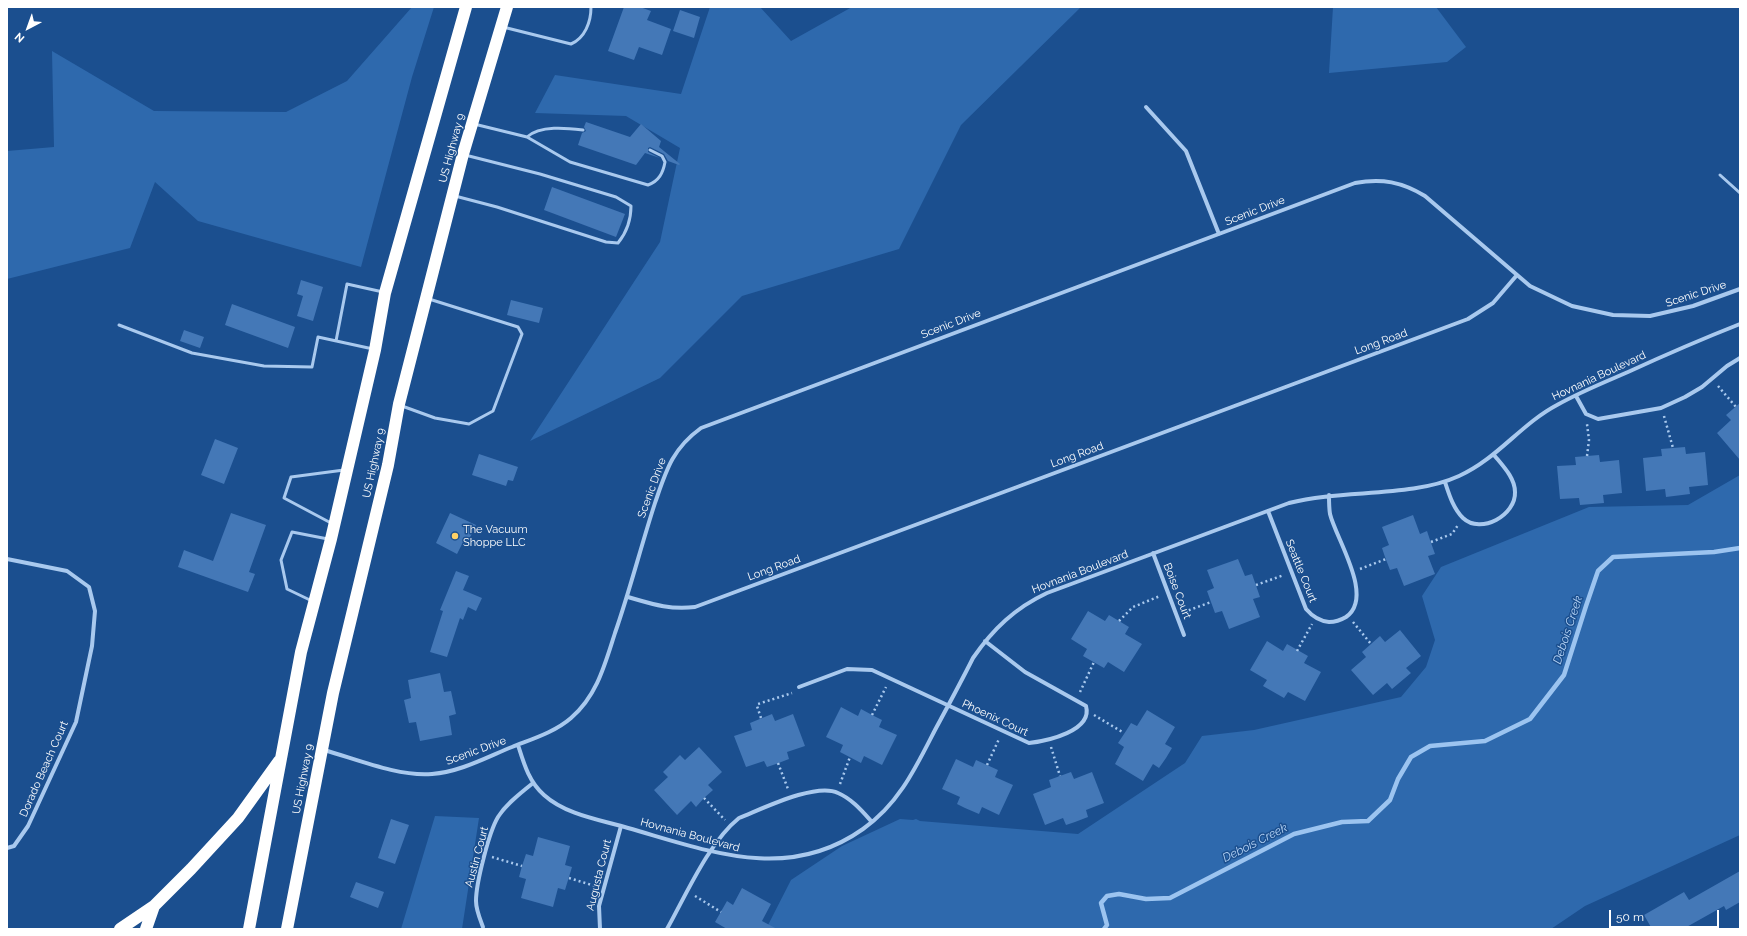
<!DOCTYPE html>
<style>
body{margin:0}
#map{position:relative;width:1747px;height:936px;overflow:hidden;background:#1b4f8f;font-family:Raleway,sans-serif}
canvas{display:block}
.frame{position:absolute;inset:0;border:8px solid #fff;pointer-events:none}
.north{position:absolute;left:8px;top:8px;width:40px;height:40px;-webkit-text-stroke:3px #1b4f8f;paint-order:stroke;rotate:221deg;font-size:11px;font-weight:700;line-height:16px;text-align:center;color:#fff}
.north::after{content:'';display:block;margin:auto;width:14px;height:18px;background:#fff;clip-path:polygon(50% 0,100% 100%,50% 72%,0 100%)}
.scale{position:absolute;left:1609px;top:910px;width:110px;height:18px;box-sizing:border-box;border:2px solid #fff;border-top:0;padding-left:5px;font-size:12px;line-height:14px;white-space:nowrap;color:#fff;-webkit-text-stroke:3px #1b4f8f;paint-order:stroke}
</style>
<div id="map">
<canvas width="1747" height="936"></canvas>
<div class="frame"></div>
<div class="north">N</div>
<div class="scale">50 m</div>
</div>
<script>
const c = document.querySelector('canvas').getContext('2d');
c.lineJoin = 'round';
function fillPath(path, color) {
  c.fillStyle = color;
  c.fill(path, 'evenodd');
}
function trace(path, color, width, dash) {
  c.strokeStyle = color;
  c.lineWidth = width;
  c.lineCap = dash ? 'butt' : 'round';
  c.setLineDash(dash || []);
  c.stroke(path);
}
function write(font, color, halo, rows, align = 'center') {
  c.font = font + ' Raleway,sans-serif';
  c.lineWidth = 3;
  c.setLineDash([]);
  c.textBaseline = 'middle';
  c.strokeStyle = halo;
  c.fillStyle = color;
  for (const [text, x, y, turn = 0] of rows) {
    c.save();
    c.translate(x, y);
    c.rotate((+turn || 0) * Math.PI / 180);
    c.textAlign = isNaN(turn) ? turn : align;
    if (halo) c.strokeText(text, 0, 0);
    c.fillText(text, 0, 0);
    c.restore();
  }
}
const green = new Path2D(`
 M412,7H434L412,77L361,267L198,221L155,182L130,248L7,279V151L54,147L52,51L154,111L286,112L347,81Z
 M710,7H760L791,41L852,7H1081L961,125L899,249L742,296L660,378L530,441L660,242L680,148L626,116L535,113L555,75L681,94Z
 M1333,7H1436L1466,47L1447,62L1329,73Z
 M1740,475V835L1585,906L1551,929H766L791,880L842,846L900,819L913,820L916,819L920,821L1078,834L1185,763L1202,736L1254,730L1401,697L1426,667L1435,640L1422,596L1441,567L1589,507L1688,505Z
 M435,816L479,818L462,929H401Z`);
const stream = new Path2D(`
 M1104,929L1107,925L1101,903L1107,896L1119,894L1146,899L1170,898L1294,834L1342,822L1368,821L1390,800L1398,779L1411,757L1430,746L1485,741L1530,719L1564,675L1586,606L1598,571L1613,557L1714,552L1740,548`);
const building = new Path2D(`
 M624,7H640L651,11L647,20L671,29L662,55L639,47L634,60L608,51Z
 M680,10L700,17L694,38L673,31Z
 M586,122L630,137L641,124L661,141L659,147L680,164L679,165L668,161L664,154L650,147L648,148V152L660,158L645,153L636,165L578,145L582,133L586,131L584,127Z
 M552,187L625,214L616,237L544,210Z
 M301,280L323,287L313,321L297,316L303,296L297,294Z
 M511,300L543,308L539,323L507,315Z
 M232,304L295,327L288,348L225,325Z
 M184,330L204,337L200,348L180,341Z
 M1740,403V460L1717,433L1731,420L1726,415Z
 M215,439L238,448L224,484L201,475Z
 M1685,447L1686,454L1705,452L1708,485L1689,487L1690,494L1666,497L1665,489L1646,491L1643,458L1662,456L1661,449Z
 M479,454L518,467L513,481L508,480L506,486L472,475Z
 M1599,455L1600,462L1619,460L1622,493L1603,495L1604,503L1580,505L1579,498L1560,499L1557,466L1576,465L1575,457Z
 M231,513L266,525L249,572L255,574L248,592L178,567L184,550L213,561Z
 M450,513L476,525L468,542L464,540L457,554L436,543Z
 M1413,515L1420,534L1427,531L1430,540L1435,554L1428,556L1435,574L1404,586L1397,568L1390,570L1385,557L1382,548L1389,545L1382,527Z
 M1238,559L1245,576L1252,574L1260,597L1253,599L1260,617L1229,629L1222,611L1215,613L1207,591L1214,588L1207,570Z
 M456,571L469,576L463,590L482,598L476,611L468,607L463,620L460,618L447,657L430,652L443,611L440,610Z
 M1088,611L1105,621L1109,615L1129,627L1125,634L1142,644L1124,672L1108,662L1104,668L1083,656L1087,649L1071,639Z
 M1400,630L1421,656L1406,668L1411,673L1392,689L1387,683L1373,695L1351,670L1366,657L1362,652L1380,636L1385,642Z
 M1267,641L1283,651L1287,644L1308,656L1304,663L1321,672L1305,701L1288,692L1284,698L1263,686L1267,680L1250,670Z
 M440,673L444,692L451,691L456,714L449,716L452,735L420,741L416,722L409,723L404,700L411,698L408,680Z
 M841,707L858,716L861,709L874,716L882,720L879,727L897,735L882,765L864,756L861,763L840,752L843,745L826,737Z
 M1147,710L1175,727L1165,744L1172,748L1166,758L1159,768L1153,764L1143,781L1115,764L1124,747L1118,743L1126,731L1131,723L1137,726Z
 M772,714L775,721L793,714L805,746L787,752L789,759L776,764L767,767L764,761L746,767L734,736L752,730L750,723Z
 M699,747L722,772L708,785L713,790L704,798L696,807L691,801L677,815L654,790L668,777L663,772L680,755L685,760Z
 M956,759L973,767L976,760L998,770L995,777L1013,785L999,815L982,807L979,814L965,808L957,804L960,797L942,789Z
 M1071,772L1074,779L1092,772L1104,803L1086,810L1088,817L1075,822L1066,825L1063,818L1045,825L1033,794L1051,787L1049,780Z
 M391,819L409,825L395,864L378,858Z
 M538,837L570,846L565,865L572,867L565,890L558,888L553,907L521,898L526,879L519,877L522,866L526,854L533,856Z
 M1740,871V902L1726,910L1724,906L1683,929H1652L1644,915L1684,892L1689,900Z
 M356,882L384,892L378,908L350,897Z
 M742,888L771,904L762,921L777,929H727L715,922L727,901L733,905Z`);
const path = new Path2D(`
 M1718,386L1736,407
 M1664,416L1673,448
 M1587,456L1589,440L1587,424
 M1431,542L1452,534L1458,525
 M1360,569L1386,559
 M1256,585L1284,575
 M1184,612L1211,602
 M1119,621L1133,607L1160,596
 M1353,622L1371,644
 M1297,651L1312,624
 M1080,692L1094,662
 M872,715L886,687
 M1094,715L1124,733
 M761,718L757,706L758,704L792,693
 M1051,747L1060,776
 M778,763L788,789
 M987,765L999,739
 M840,784L850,757
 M704,798L725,820
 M492,857L522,866
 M569,878L595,886
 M695,896L721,912`);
const lane = new Path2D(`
 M503,27L571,44C585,38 591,22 591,7
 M474,124L527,137
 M583,130C567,128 540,125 527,137L570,162L648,185C659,181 663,173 665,162L662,156L650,150
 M1720,175L1740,193
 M455,196L497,207L606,242L618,243C627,232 631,221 631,206L616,197L540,174L465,155
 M119,325L192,353L264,366L312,367L318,337L373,349
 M336,341L347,284L383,292
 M402,406L435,418L469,424L493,411L522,334L518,327L429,299
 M331,523L284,498L291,477L344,470
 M312,601L287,589L281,560L292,532L328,539`);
const street = new Path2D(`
 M1146,107L1186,151L1219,234
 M1576,396L1586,414L1598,419L1661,408L1685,397L1702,387L1727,366L1740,358
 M1445,482C1449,494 1453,508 1463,518C1481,535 1516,515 1515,492C1515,478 1503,466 1494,455
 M1268,511L1306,609C1312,616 1319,621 1329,622C1335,622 1341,620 1346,617C1375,597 1336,539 1330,514C1329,508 1329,501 1329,495
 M1153,553L1184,635
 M7,559L67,571L89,587L95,611L92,646L76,722L28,826L14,846L7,848
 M628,597C652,604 669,610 695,607L1468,319L1493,303L1517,275
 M799,687L847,669L872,670L1029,743C1047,741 1093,731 1086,706L1025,672L985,641
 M518,745C524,764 529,782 544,795C566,815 601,820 628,828C709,851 787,883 863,829C899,804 916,767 935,730C948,706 961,682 973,658C993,629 1015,608 1047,593L1289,503C1343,489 1411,498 1459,476C1497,459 1521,424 1557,405C1580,392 1605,382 1628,372C1665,355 1702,339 1740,324
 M324,750C356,759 399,777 432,774C460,772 487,757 512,747C532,739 555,732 571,718C597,696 605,664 615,633C630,590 641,546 655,503C666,471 672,449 701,428L1355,183C1382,178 1402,182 1425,196L1530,286L1572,306L1613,315L1650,316L1693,306L1740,289
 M483,927C480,919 476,910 476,901C476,883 489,832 498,817C507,803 521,793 533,783
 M600,929L599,906L621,826
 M667,929C686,895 709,842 739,818C762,809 816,782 838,793C852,799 862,811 872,822`);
const highway = new Path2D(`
 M120,929L154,906L191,869L238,818L279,761
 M146,929L154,906
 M249,929L301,652L331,539L375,350L385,293L466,7
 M287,929L333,693L388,465L399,404L463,154L507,7`);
const markers = [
 [455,536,4,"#ffd166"]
];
const streetNames = [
 ["US Highway 9",452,148,-75],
 ["Scenic Drive",1255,211,-21],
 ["Scenic Drive",1696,294,-18],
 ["Scenic Drive",951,324,-21],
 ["Long Road",1381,342,-20],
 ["Hovnania Boulevard",1599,376,-25],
 ["Long Road",1077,455,-20],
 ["US Highway 9",374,463,-78],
 ["Scenic Drive",652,488,-70],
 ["Long Road",774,568,-20],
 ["Seattle Court",1301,571,68],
 ["Hovnania Boulevard",1080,572,-21],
 ["Boise Court",1177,591,69],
 ["Phoenix Court",995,718,25],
 ["Scenic Drive",476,751,-20],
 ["Dorado Beach Court",44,769,-66],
 ["US Highway 9",303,779,-79],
 ["Hovnania Boulevard",690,835,15],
 ["Austin Court",477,857,-75],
 ["Augusta Court",599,875,-76]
];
const poiNames = [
 ["The Vacuum",463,530],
 ["Shoppe LLC",463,543]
];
const waterNames = [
 ["Debois Creek",1568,630,-72],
 ["Debois Creek",1255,843,-27]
];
fillPath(green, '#2e69ad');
trace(stream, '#9cc4f0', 4.5);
fillPath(building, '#4478b7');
trace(path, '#a9c9ee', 2.5, [2, 3]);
trace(lane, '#a9c9ee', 3);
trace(street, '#a9c9ee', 4);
trace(highway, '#fff', 12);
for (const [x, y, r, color] of markers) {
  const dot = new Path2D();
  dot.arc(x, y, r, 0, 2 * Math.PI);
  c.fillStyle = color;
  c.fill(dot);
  trace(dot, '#1b4f8f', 1.5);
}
write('11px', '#fff', '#1b4f8f', streetNames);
write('11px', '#fff', '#1b4f8f', poiNames, 'left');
write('italic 12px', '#b5d3f5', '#1b4f8f', waterNames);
</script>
